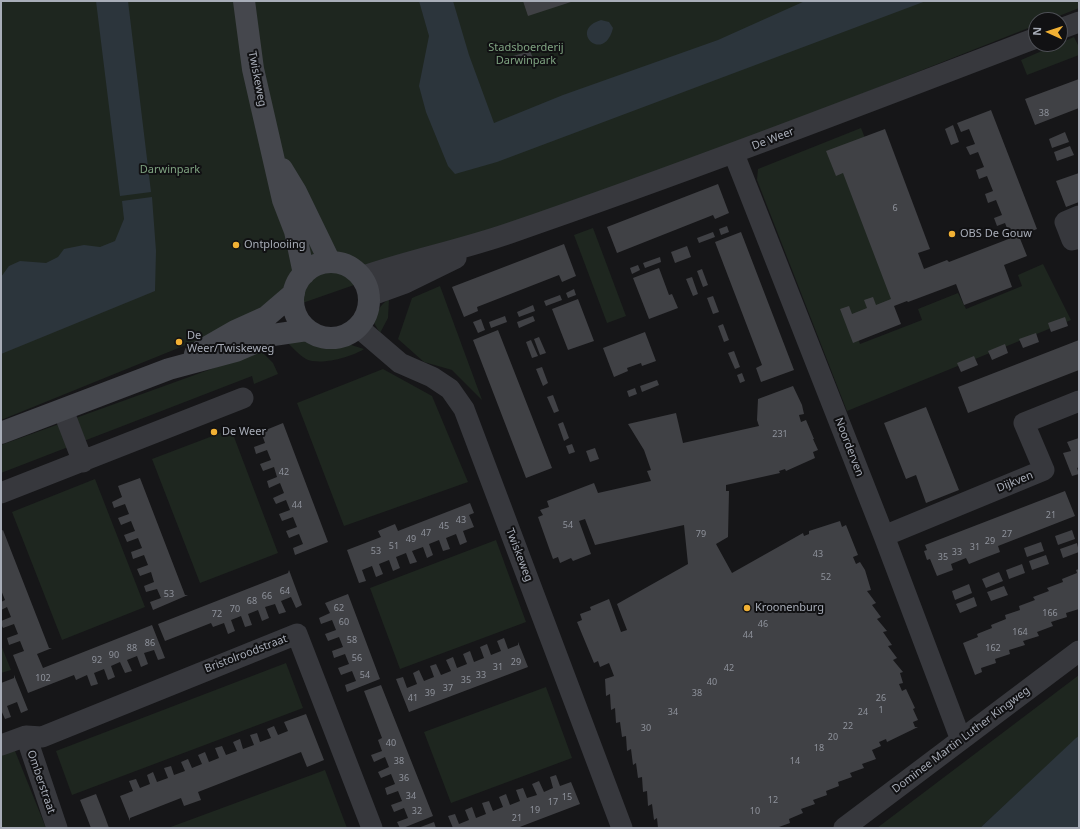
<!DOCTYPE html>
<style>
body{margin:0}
#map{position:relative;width:1080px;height:829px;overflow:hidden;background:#161618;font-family:"Noto Sans",sans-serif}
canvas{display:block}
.frame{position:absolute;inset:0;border:2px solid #a8adb8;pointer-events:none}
.north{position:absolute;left:1028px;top:12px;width:40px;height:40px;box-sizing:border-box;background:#111113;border:1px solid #4d4f55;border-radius:50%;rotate:273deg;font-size:11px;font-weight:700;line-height:16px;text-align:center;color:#a8adb8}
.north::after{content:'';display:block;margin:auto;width:14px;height:18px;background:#f2b134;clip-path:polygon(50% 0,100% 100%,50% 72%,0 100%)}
</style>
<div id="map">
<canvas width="1080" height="829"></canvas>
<div class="frame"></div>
<div class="north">N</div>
</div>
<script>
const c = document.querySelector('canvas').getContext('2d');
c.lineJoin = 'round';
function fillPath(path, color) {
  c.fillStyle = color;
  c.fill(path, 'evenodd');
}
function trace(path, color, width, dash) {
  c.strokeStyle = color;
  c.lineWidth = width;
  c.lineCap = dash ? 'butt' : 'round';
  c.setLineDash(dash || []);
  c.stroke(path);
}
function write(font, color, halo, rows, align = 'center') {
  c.font = font + ' "Noto Sans",sans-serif';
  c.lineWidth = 4;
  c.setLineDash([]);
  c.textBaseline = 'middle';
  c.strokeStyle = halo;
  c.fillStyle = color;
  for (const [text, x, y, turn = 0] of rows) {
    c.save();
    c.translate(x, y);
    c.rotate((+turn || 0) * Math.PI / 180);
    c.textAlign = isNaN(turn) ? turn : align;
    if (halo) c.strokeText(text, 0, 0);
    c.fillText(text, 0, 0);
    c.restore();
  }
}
const green = new Path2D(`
 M1,1H1079V8L1049,20H1036V25L566,211L208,336L1,420Z
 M1074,37L1079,47V55L1027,75L1021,60Z
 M861,128L865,138L892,302L850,318L860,344L922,320L918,309L958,293L966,309L1022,286L1018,275L1043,264L1071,320L847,411L757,180L758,169Z
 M593,228L626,316L607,323L574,235Z
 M440,286L482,400L452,370L424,362L398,339L412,298Z
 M389,299L388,318L380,333L374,323C376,312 380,305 389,299Z
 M299,337L318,346L339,347L348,344L364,349C352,357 320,366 306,359C299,355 291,346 285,340Z
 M261,351L273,363L278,374L254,384L252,376L1,473V445Z
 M383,369L432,396L468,482L344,526L297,403Z
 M231,429L278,553L200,583L152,459Z
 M95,479L145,607L62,640L12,512Z
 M496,540L526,622L400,669L370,588Z
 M1,645L11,670L1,673Z
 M286,663L303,708L72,795L56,751Z
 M1079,675V736L980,828H877Z
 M546,687L572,758L451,803L424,732Z
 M13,746L46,828H1V751Z
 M325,770L347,828H168Z`);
const water = new Path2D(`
 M96,1H128L151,192L120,196Z
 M419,1H453L469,55L494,123L563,95L718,40L805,1H926L497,162L455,174L448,166L426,112L419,86L429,36Z
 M601,20L609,22L613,28C604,65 567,30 601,20Z
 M152,197L156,251L155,291L1,354V277L9,266L20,261L46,263L58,257L64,249L84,245L100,247L115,241L124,219L122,201Z
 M1079,736V828H980L1076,738Z`);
const building = new Path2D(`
 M523,1H574L528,16Z
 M530,51L533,58L515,63L513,56Z
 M1079,79V108L1035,125L1025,99Z
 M991,110L1037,229L1019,236L1027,256L1004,265L1012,287L964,305L956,284L908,302L907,301L894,306L901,324L853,343L840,309L849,306L852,314L867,308L864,300L873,297L876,305L891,299L843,173L836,176L826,151L885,129L930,249L918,253L924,269L947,260L949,262L1011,238L1005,223L997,226L994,218L1002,215L996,200L988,203L985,194L993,191L987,176L979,179L976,170L984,167L978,152L970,155L966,147L975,144L969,129L961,132L957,123Z
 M953,125L959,142L951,145L945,129Z
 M1065,132L1069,142L1052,148L1049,139Z
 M1070,146L1074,155L1057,161L1054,152Z
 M1079,173V202L1066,207L1056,181Z
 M718,184L729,213L715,219L713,215L617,253L607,227Z
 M727,226L729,232L721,235L719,229Z
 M713,232L715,237L699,243L697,238Z
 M741,232L794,370L761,382L756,368L762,365L715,242Z
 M564,244L576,276L562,282L559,275L477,307L478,311L464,317L452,287Z
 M687,246L691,257L675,263L671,252Z
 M660,257L661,262L645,268L643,263Z
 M638,265L640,270L632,274L630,268Z
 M659,268L669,295L672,294L678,308L649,319L633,278Z
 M702,269L708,285L703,287L697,271Z
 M692,277L698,294L693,296L686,279Z
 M574,289L576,295L568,298L566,293Z
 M560,295L562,300L546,306L544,301Z
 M713,296L719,312L713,314L707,298Z
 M578,299L594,341L568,350L552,309Z
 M533,305L535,311L519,317L517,312Z
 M505,316L507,322L491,328L489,322Z
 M533,316L535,321L519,328L517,322Z
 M1065,317L1068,326L1051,332L1048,323Z
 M481,319L485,330L478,333L473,322Z
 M723,324L729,340L724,342L718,326Z
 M498,330L552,468L526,478L473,340Z
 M645,332L656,361L642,366L641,363L627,368L628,371L614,377L603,348Z
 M1036,333L1039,342L1023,348L1019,339Z
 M539,337L546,353L540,355L534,339Z
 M531,340L538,356L532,358L526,342Z
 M1079,340V370L968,413L958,387Z
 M1005,344L1008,353L992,360L988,351Z
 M734,351L740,367L735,369L728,353Z
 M974,356L978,365L961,372L957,363Z
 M542,367L548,383L543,386L536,369Z
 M742,373L745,381L740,383L737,375Z
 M657,380L659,385L642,392L640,386Z
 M793,386L802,405L804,414L799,415L801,422L806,420L814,439H813L818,450L813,452L815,458L786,471L785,469L779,471L780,473L726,485V491H729L728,537L716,544L732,573L803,533L804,536L809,534V531L840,521L842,527L846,525L858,555L853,557L856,564L860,562L865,570L871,590L867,591L876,603L872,605L881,617L877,619L887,631L883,632L892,645L888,646L897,658L893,660L903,672L900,673L903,683L899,684L902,691L906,689L915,708L913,709L918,720L913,722L915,727H918L887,742L886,739L879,742L881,746L872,750L876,759L862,764L864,768L850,773L852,777L838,782L839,786L826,791L827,795L813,800L815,804L801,809L803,813L789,819L790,823L776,828H658L657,818L654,820L652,804L648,806L647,791L643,792L642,777L638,778L636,763L633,765L631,749L627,751L626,736L622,737L620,722L616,723L615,708L611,710L610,694L606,696L605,679L614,676L609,663L600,667L598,661L594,663L577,622L582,620L580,614L591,610L590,607L609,599L621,632L627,630L617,604L688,564L684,525L595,545L585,519L579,521L591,554L573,561L571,558L560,563L558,557L553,559L549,548L538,517L543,515L540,510L549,507L547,501L594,483L598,493L651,481L647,471L651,470L644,450L628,424L676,413L683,443L759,426L757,420L758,399Z
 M635,388L637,394L629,397L627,391Z
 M553,395L559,411L554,413L547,397Z
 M926,407L959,490L926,503L916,475L906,479L884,423Z
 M563,422L569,438L564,441L558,424Z
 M283,423L328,542L295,555L293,548L303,544L299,534L289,538L286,531L297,527L293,517L282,521L279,514L290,510L286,500L276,504L273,498L284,493L280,483L269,488L267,481L277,477L274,467L263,471L260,464L271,460L267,450L256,454L254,447L265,443L261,432Z
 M1079,438V467L1077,468L1079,474L1072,476L1063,453L1071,451L1067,442Z
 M572,444L575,452L569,454L566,446Z
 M595,448L599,459L590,462L586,451Z
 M140,478L185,595H188L153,610L150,602L161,598L157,589L146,592L144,586L154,582L151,572L140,576L137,569L148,565L144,555L133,559L131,552L142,548L138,538L127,542L124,535L135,531L131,521L121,525L118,518L129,514L125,504L114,508L112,502L122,497L118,486Z
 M1065,491L1075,516L998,546L1000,552L984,558L969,564L966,558L951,564L953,570L937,576L930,559L927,560L924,551L927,550L925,545Z
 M470,503L474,513L469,515L474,527L463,531L467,542L460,545L456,534L446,538L450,549L443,551L439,540L429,544L433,555L427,558L423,547L412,551L417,562L410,564L406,553L396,557L400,568L393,571L389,560L379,564L383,574L376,577L372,566L362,570L366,581L359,583L347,550L381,537L378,531L395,524L398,531Z
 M3,530L49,648H52L37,654L43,668L152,625L165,658L158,660L154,650L144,653L148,664L141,667L137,656L127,660L132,671L125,673L120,662L111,666L115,677L108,680L104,669L94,673L98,684L91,686L87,675L76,680L74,675L28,693L13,655L24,651L20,641L9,645L7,638L18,634L14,624L3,628L1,624V621L11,617L7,607L1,610V602L5,600L1,590V531Z
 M1072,530L1075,539L1058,545L1055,536Z
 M1041,542L1044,551L1027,557L1024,548Z
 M1077,543L1079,552L1063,558L1060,549Z
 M1046,555L1049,564L1032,570L1029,561Z
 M1022,564L1025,573L1009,579L1006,570Z
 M1079,569V609L1066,613L1067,617L1051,622L1053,626L1037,632L1039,636L1023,641L1025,645L1009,650L1010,654L995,659L996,663L981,668L982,672L975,675L963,643L978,637L977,634L992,628L991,625L1006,619L1005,615L1020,610L1019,606L1035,600L1033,597L1049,591L1047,588L1063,582L1062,579L1077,573L1076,570Z
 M289,570L302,605L296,608L291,597L281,601L286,612L279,614L275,604L265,607L269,618L262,621L258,610L248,614L252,625L245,627L241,616L231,620L235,631L228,634L224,623L213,627L211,623L165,641L158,624L288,573Z
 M999,572L1003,581L986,588L982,579Z
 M969,584L972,593L955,600L952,591Z
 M1004,586L1008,595L991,601L987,592Z
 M348,594L380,679L347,692L345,685L356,681L352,671L341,675L338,668L349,664L345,654L334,658L332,651L343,647L339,637L328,641L325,634L336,630L332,620L321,624L319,618L330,613L325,603Z
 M974,597L977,606L960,613L956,604Z
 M504,638L508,649L518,645V642L528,667L409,712L396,679L403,677L407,688L417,684L413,673L419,670L424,681L434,677L430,666L436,664L441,675L451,671L446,660L453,657L457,668L467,664L463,654L470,651L474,662L484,658L480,647L487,644L491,655L501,651L497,641Z
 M14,675L28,710L21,713L17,702L7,706L11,717L5,719L1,710V683L14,678Z
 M381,685L433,816L403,828H400L397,822L408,818L404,808L394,812L391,805L402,801L398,791L387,795L385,788L395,784L391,774L381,778L378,772L389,767L385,757L374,762L371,755L382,751L378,740L382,738L364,691Z
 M306,714L324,760L307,767L301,752L198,792L201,800L184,806L181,798L130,818V821L120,796L133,791L129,781L136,779L140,788L150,784L147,775L153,772L157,782L168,778L164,768L171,766L174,775L185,771L181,762L188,759L192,768L202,764L198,755L205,752L209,762L219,758L215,748L222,746L226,755L237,751L233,742L240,739L243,749L254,745L250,735L257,733L260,742L271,738L267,729L274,726L278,735L288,731L284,722Z
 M556,775L560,786L571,782L580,804L517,828H453L448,816L455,814L459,824L469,820L465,810L472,807L476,818L486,814L482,803L489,801L493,811L503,807L499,797L506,794L510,805L520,801L516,790L523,788L527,798L537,795L532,784L539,781L544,792L553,788L550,777Z
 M96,794L105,817L109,828H91L86,815L80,800Z
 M434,822L436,828H418Z`);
const street = new Path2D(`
 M1060,29L1079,22
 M734,154L884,536L961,740
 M1079,216L1065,222L1072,240L1079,238
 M361,277C410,260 461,250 510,233C687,172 861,105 1036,38
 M369,296L405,283L456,258
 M358,327L400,363L432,377L450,389L464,409L622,828
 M63,410L83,462
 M1,493L243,398
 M884,536L1044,470L1024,423L1079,401
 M26,736L57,828
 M1,745L26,736L42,737L297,634L372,828
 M844,828L1079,651`);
const secondary = new Path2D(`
 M244,1L253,69L283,200L295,231L304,274
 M282,169L296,192L330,262
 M293 300a38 38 0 1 1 76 0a38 38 0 1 1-76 0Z
 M195,354L235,331L266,317L294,293
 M1,433L169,369L236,351L273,335L307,330`);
const markers = [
 [952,234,4,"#f2b134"],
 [236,245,4,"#f2b134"],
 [179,342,4,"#f2b134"],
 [214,432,4,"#f2b134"],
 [747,608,4,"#f2b134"]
];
const numberNames = [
 ["38",1044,113],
 ["6",895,208],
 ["231",780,434],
 ["42",284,472],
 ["44",297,505],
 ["21",1051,515],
 ["43",461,520],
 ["54",568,525],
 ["45",444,526],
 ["47",426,533],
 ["79",701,534],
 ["27",1007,534],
 ["49",411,539],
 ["29",990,541],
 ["51",394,546],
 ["31",975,547],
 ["53",376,551],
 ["33",957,552],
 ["43",818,554],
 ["35",943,557],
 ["52",826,577],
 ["64",285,591],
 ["53",169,594],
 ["66",267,596],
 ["68",252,601],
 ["62",339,608],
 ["70",235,609],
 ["166",1050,613],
 ["72",217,614],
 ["60",344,622],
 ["46",763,624],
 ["164",1020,632],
 ["44",748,635],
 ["58",352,640],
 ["86",150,643],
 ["88",132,648],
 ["162",993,648],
 ["90",114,655],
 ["56",357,658],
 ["92",97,660],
 ["29",516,662],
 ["31",498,667],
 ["42",729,668],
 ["54",365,675],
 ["33",481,675],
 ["102",43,678],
 ["35",466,680],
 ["40",712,682],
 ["37",448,688],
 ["39",430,693],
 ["38",697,693],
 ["41",413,698],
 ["26",881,698],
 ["1",881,710],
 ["34",673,712],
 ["24",863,712],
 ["22",848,726],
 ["30",646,728],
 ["20",833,737],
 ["40",391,743],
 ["18",819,748],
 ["38",399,761],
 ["14",795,761],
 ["36",404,778],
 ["34",411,796],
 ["15",567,797],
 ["12",773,800],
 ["17",553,802],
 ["19",535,810],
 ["32",417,811],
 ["10",755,811],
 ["21",517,818]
];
const parkNames = [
 ["Stadsboerderij",526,48],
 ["Darwinpark",526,61],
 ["Darwinpark",170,170]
];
const streetNames = [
 ["Twiskeweg",257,79,79],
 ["De Weer",773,139,-21],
 ["Noorderven",849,447,69],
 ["Dijkven",1015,482,-22],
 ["Twiskeweg",519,555,69],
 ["Bristolroodstraat",246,654,-21],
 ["Dominee Martin Luther Kingweg",961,740,-37],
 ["Omberstraat",41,782,71]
];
const poiNames = [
 ["OBS De Gouw",960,234],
 ["Ontplooiing",244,245],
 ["De",187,336],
 ["Weer/Twiskeweg",187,349],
 ["De Weer",222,432],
 ["Kroonenburg",755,608]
];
fillPath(green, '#1e261f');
fillPath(water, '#2c353c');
fillPath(building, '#404145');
trace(street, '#37383d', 21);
trace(secondary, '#45474d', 22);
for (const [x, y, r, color] of markers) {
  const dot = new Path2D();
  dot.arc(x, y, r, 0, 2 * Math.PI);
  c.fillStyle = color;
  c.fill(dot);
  trace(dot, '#111113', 1.5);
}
write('9px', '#8e929b', null, numberNames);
write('11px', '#7fa381', '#111113', parkNames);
write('11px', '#a8adb8', '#111113', streetNames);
write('11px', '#a8adb8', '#111113', poiNames, 'left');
</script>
